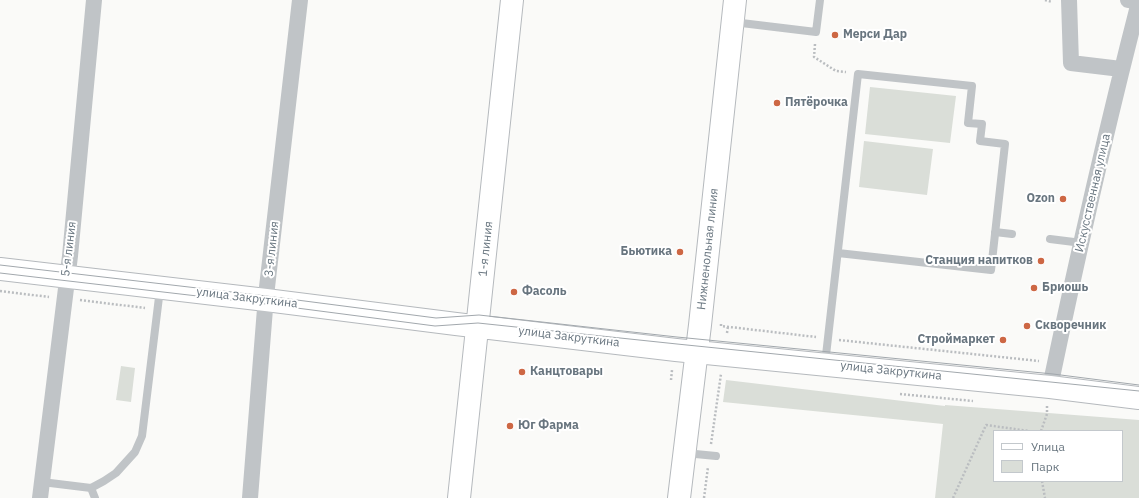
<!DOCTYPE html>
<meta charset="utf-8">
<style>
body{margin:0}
#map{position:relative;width:1139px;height:498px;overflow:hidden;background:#fafaf8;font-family:"IBM Plex Sans",sans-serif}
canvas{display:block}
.legend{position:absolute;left:993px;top:430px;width:130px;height:52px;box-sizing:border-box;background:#fff;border:1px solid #c3c8cc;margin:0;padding:5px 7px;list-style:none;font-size:12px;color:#68757f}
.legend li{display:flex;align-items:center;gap:8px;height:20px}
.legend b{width:20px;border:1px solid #c3c8cc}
</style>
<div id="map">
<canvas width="1139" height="498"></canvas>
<ul class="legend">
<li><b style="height:5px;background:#fff"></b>Улица</li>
<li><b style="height:11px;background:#daded8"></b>Парк</li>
</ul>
</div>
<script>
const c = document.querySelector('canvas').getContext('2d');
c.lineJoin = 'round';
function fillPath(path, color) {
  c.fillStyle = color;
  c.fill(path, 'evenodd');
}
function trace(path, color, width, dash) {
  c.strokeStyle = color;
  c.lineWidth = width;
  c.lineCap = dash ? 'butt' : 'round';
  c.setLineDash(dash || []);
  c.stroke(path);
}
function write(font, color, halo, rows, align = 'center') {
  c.font = font + ' "IBM Plex Sans",sans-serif';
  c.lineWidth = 4;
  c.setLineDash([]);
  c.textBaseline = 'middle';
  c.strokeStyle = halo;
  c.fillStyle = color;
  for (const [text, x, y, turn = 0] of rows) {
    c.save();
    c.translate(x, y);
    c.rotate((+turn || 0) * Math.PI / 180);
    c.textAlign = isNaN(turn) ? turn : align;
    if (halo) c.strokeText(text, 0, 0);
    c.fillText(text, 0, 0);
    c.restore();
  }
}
const green = new Path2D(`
 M870,87L956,96L950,143L865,134Z
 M864,141L933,149L927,195L859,187Z
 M121,366L135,368L131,402L116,400Z
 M726,380L945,406V405L1139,420V498H935L943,424L723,402ZM994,431H1122V481H994Z`);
const path = new Path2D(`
 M1045,0L1052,2
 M815,44L814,57L836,71L846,72
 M0,291L49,297
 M80,300L145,308
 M721,324V326L816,337
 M727,333L728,326
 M839,340L1039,361
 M671,380L672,370
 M900,394L973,401
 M1041,431L1047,414V406
 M711,444L721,374
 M1042,481L1045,498
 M704,498L708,467
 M953,498L986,425L1029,431`);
const lane = new Path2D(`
 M733,22L816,32L820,0
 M995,232L1012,234
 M1050,239L1082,243
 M825,364L858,74L972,86L968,123L982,124L980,141L1005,144L991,270L838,253
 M685,453L716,456
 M42,482L91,488L95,498
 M91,488L104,481L116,473L135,452L142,436L160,289`);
const street = new Path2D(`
 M1069,0L1071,63L1121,69
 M1050,387C1077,258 1106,130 1139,2L1128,0
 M40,498L70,256L94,0
 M250,498L266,296L300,0`);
const secondary = new Path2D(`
 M0,269L266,300L456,324L676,350L1050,387L1139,398
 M459,498L512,0
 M679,498L700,325L735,0`);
const tram = new Path2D(`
 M0,265L266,296L436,318L479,315L677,337L1053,374L1139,385
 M0,273L266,304L435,326L478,323L677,344L1139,391`);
const markers = [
 [835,35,4,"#cd6744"],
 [777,103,4,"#cd6744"],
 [1063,199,4,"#cd6744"],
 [680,252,4,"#cd6744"],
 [1041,261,4,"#cd6744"],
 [1034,288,4,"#cd6744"],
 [514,292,4,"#cd6744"],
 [1027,326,4,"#cd6744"],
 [1003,340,4,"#cd6744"],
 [522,372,4,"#cd6744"],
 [510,426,4,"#cd6744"]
];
const poiNames = [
 ["Мерси Дар",843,35],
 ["Пятёрочка",785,103],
 ["Ozon",1055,199,"right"],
 ["Бьютика",672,252,"right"],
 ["Станция напитков",1033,261,"right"],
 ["Бриошь",1042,288],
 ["Фасоль",522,292],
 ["Скворечник",1035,326],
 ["Строймаркет",995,340,"right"],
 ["Канцтовары",530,372],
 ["Юг Фарма",518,426]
];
const streetNames = [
 ["Искусственная улица",1093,193,-77],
 ["5-я линия",69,249,-83],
 ["3-я линия",272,249,-84],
 ["1-я линия",486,249,-84],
 ["Нижненольная линия",708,249,-84],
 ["улица Закруткина",247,298,7],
 ["улица Закруткина",569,337,7],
 ["улица Закруткина",891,371,6]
];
fillPath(green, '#daded8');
trace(secondary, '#b5b9bd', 24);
trace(path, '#babdc0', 2.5, [2, 2]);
trace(lane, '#c0c4c7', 8);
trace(street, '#c0c4c7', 16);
trace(secondary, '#fff', 22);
trace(tram, '#a2a8ad', 1);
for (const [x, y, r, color] of markers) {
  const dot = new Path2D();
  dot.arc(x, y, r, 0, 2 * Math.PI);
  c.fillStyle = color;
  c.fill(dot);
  trace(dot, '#fff', 1.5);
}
write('bold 12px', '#68757f', '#fff', poiNames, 'left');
write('12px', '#68757f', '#fff', streetNames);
</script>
